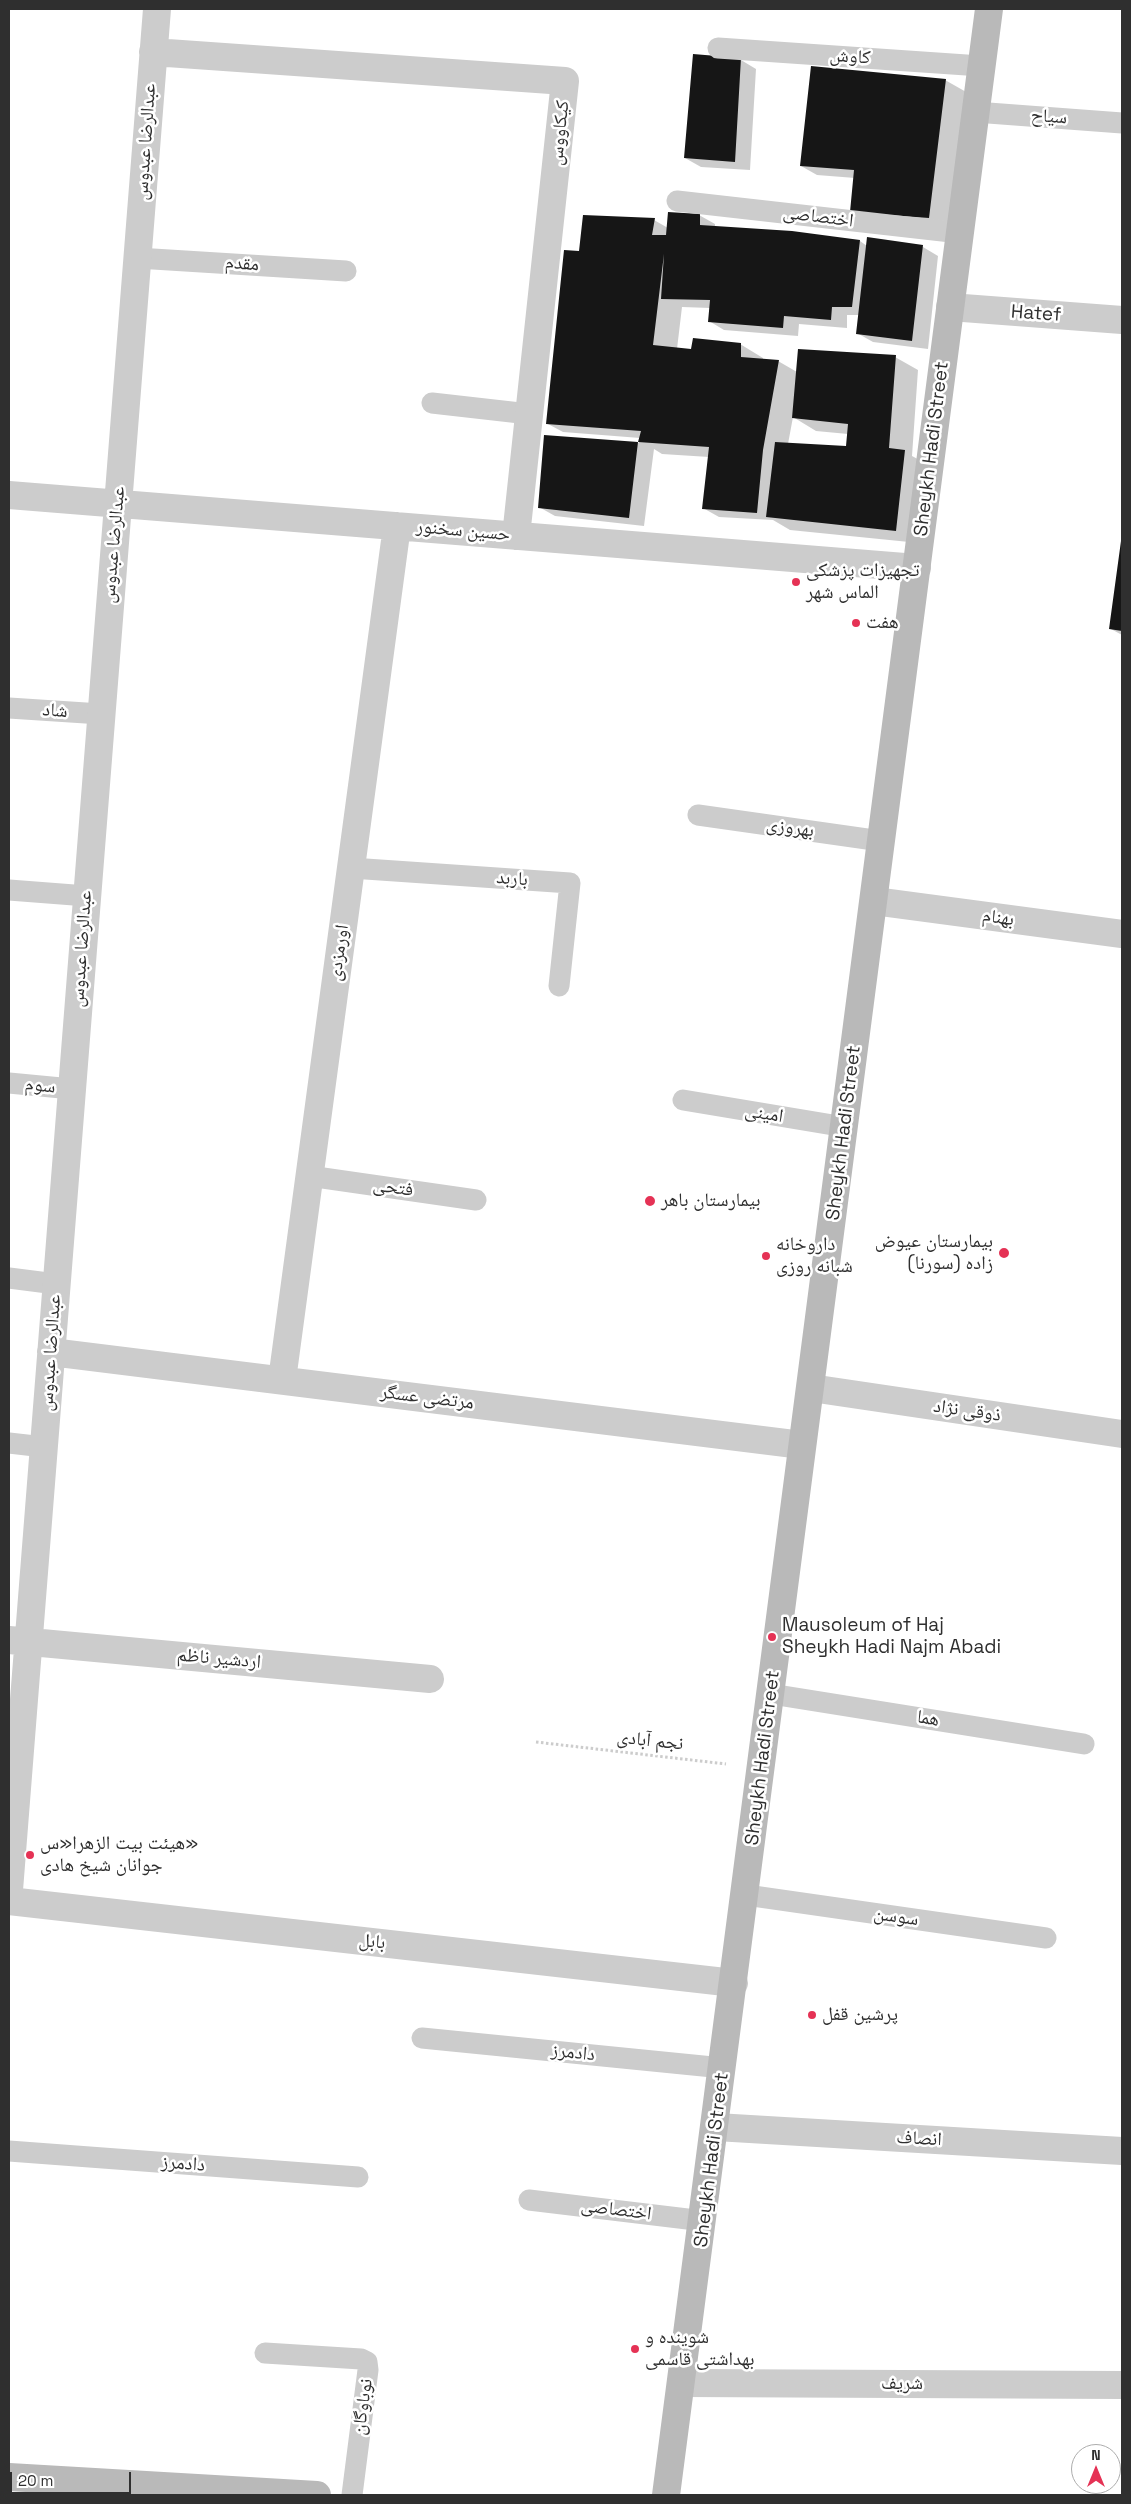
<!DOCTYPE html>
<meta charset="utf-8">
<style>
body{margin:0}
#map{position:relative;width:1131px;height:2504px;overflow:hidden;background:#fff;font-family:"Space Grotesk",sans-serif}
canvas{display:block}
.frame{position:absolute;inset:0;border:10px solid #2f2f2f;pointer-events:none}
.north{position:absolute;left:1071px;top:2444px;width:50px;height:50px;box-sizing:border-box;background:#fff;border:1px solid #acacac;border-radius:50%;rotate:0deg;font-size:14px;font-weight:700;line-height:20px;text-align:center;color:#2f2f2f}
.north::after{content:'';display:block;margin:auto;width:18px;height:22px;background:#e53255;clip-path:polygon(50% 0,100% 100%,50% 72%,0 100%)}
.scale{position:absolute;left:10px;top:2472px;width:121px;height:22px;box-sizing:border-box;border:2px solid #2f2f2f;border-top:0;padding-left:6px;font-size:15px;line-height:18px;white-space:nowrap;color:#2f2f2f;-webkit-text-stroke:4px #fff;paint-order:stroke}
</style>
<div id="map">
<canvas width="1131" height="2504"></canvas>
<div class="frame"></div>
<div class="north">N</div>
<div class="scale">20 m</div>
</div>
<script>
const c = document.querySelector('canvas').getContext('2d');
c.lineJoin = 'round';
function fillPath(path, color) {
  c.fillStyle = color;
  c.fill(path, 'evenodd');
}
function trace(path, color, width, dash) {
  c.strokeStyle = color;
  c.lineWidth = width;
  c.lineCap = dash ? 'butt' : 'round';
  c.setLineDash(dash || []);
  c.stroke(path);
}
function write(font, color, halo, rows, align = 'center') {
  c.font = font + ' "Space Grotesk","Noto Naskh Arabic",sans-serif';
  c.lineWidth = 5;
  c.setLineDash([]);
  c.textBaseline = 'middle';
  c.strokeStyle = halo;
  c.fillStyle = color;
  for (const [text, x, y, turn = 0] of rows) {
    c.save();
    c.translate(x, y);
    c.rotate((+turn || 0) * Math.PI / 180);
    c.textAlign = isNaN(turn) ? turn : align;
    if (halo) c.strokeText(text, 0, 0);
    c.fillText(text, 0, 0);
    c.restore();
  }
}
const shadow = new Path2D(`
 M741,60L756,69L750,170L701,167L685,158Z
 M945,80L968,93L951,231L874,225L855,178L817,175L801,166Z
 M699,215L715,224V227L860,241L867,246L868,238L923,247L938,256L928,349L873,342L857,333L859,315H847V328L799,324L798,336L724,330L709,321L710,308L682,307L677,349L692,351L740,344L763,358V360L778,361L797,372L895,357L918,370L912,456L927,464L919,543L790,530L773,520L719,517L703,508L709,457L662,454L654,449L644,526L555,516L539,507L545,436L639,443L640,438L563,432L548,424L580,253L654,220L668,228ZM793,417L816,431L848,434L847,447L788,444Z
 M1122,541V635L1111,629Z`);
const building = new Path2D(`
 M693,54L741,58L735,162L684,158Z
 M811,66L946,79L929,218L850,212L854,170L800,166Z
 M668,212L700,214V225L792,231L860,240L852,307H832L831,320L784,316L783,328L708,322L710,300L661,299L664,254L653,345L691,349L693,338L741,343V357L779,360L763,450L757,513L702,509L709,447L638,442L629,518L538,508L544,435L638,442L641,431L546,424L564,250L579,251L583,215L655,218L652,235H666Z
 M867,237L923,245L912,341L856,334Z
 M798,349L896,355L889,448L905,450L896,531L766,517L775,442L846,446L848,424L792,418Z
 M1121,541H1122V631L1109,629Z`);
const path = new Path2D(`
 M536,1742L726,1764`);
const lane = new Path2D(`
 M718,48L981,66
 M975,112L1122,123
 M677,201L960,233
 M137,258L346,271
 M432,403L529,414
 M9,708L101,714
 M698,815L881,841
 M351,868L570,883L559,986
 M9,890L87,896
 M9,1083L72,1089
 M683,1100L845,1127
 M309,1176L476,1200
 M9,1278L56,1284
 M9,1443L44,1447
 M771,1694L1084,1744
 M746,1895L1046,1938
 M422,2038L723,2068
 M9,2151L358,2177
 M529,2200L704,2221
 M265,2353L361,2359L367,2362L368,2370L352,2495`);
const street = new Path2D(`
 M153,52L565,81L516,536
 M950,307L1122,320
 M9,495L917,568
 M874,901L1122,934
 M51,1352L802,1445
 M282,1380L397,526
 M811,1388L1122,1434
 M9,1640L430,1679
 M9,1890L157,9
 M9,1901L734,1983
 M716,2127L1122,2151
 M683,2383L1122,2385`);
const secondary = new Path2D(`
 M9,2477L317,2495
 M666,2495L989,9`);
const markers = [
 [796,582,5,"#e53255"],
 [856,623,5,"#e53255"],
 [650,1201,6,"#e53255"],
 [1004,1253,6,"#e53255"],
 [766,1256,5,"#e53255"],
 [772,1637,5,"#e53255"],
 [30,1855,5,"#e53255"],
 [812,2015,5,"#e53255"],
 [635,2349,5,"#e53255"]
];
const streetNames = [
 ["کاوش",850,57,4],
 ["سیاح",1049,117,4],
 ["کیکاووس",560,133,-84],
 ["عبدالرضا عبدوس",146,142,-86],
 ["اختصاصی",818,217,7],
 ["مقدم",242,264,4],
 ["Hatef",1036,314,4],
 ["Sheykh Hadi Street",932,449,-83],
 ["حسین سخنور",463,531,5],
 ["عبدالرضا عبدوس",114,545,-85],
 ["شاد",55,711,4],
 ["بهروزی",790,828,8],
 ["باربد",512,879,4],
 ["بهنام",998,918,8],
 ["عبدالرضا عبدوس",82,949,-86],
 ["اورمزدی",339,953,-82],
 ["سوم",40,1086,5],
 ["امینی",764,1114,9],
 ["Sheykh Hadi Street",844,1133,-83],
 ["فتحی",393,1188,8],
 ["عبدالرضا عبدوس",51,1353,-86],
 ["مرتضی عسگر",427,1398,7],
 ["ذوقی نژاد",967,1411,8],
 ["اردشیر ناظم",219,1659,5],
 ["هما",928,1719,9],
 ["نجم آبادی",650,1741,6],
 ["Sheykh Hadi Street",763,1758,-83],
 ["سوسن",896,1917,8],
 ["بابل",372,1942,6],
 ["دادمرز",573,2053,6],
 ["انصاف",919,2139,3],
 ["Sheykh Hadi Street",712,2160,-83],
 ["دادمرز",183,2164,4],
 ["اختصاصی",616,2210,7],
 ["شریف",902,2384],
 ["نوباوگان",363,2407,-82]
];
const poiNames = [
 ["تجهیزات پزشکی",806,571],
 ["الماس شهر",806,593],
 ["هفت",866,623],
 ["بیمارستان باهر",661,1201],
 ["بیمارستان عیوض",993,1242,"right"],
 ["زاده (سورنا)",993,1264,"right"],
 ["داروخانه",776,1245],
 ["شبانه روزی",776,1267],
 ["Mausoleum of Haj",782,1626],
 ["Sheykh Hadi Najm Abadi",782,1648],
 ["هیئت بیت الزهرا«س»",40,1844],
 ["جوانان شیخ هادی",40,1866],
 ["پرشین قفل",822,2015],
 ["شوینده و",645,2338],
 ["بهداشتی قاسمی",645,2360]
];
fillPath(shadow, '#0003');
fillPath(building, '#161616');
trace(path, '#ccc', 3, [2.5, 2.5]);
trace(lane, '#ccc', 21);
trace(street, '#ccc', 28);
trace(secondary, '#b9b9b9', 28);
for (const [x, y, r, color] of markers) {
  const dot = new Path2D();
  dot.arc(x, y, r, 0, 2 * Math.PI);
  c.fillStyle = color;
  c.fill(dot);
  trace(dot, '#fff', 2);
}
write('19px', '#2f2f2f', '#fff', streetNames);
write('19px', '#2f2f2f', '#fff', poiNames, 'left');
</script>
